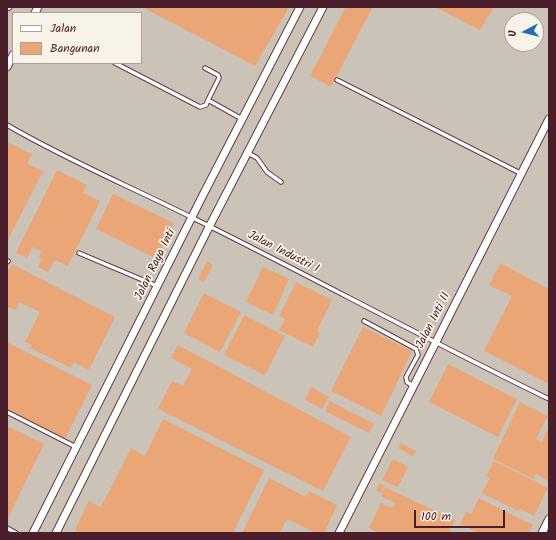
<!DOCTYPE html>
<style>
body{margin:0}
#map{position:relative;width:556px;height:540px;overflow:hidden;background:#f0e4c9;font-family:Kalam,sans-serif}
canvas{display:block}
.frame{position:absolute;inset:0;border:8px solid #4a1f2b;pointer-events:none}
.legend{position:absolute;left:12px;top:12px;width:130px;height:52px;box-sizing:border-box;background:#f7f3e8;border:1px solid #b29e9c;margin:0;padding:5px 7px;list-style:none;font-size:12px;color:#4a1f2b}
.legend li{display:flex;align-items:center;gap:8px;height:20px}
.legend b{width:20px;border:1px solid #b29e9c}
.north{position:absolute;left:504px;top:12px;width:40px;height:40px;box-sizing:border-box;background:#f7f3e8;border:1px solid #b29e9c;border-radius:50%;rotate:263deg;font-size:11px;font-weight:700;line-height:16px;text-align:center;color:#4a1f2b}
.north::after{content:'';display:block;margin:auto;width:14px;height:18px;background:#1f6fb2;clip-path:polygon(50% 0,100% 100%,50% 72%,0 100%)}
.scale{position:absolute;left:414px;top:510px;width:91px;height:18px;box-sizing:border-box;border:2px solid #4a1f2b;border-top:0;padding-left:5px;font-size:12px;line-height:14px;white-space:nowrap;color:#4a1f2b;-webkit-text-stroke:3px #f7f3e8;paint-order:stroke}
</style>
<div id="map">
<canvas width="556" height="540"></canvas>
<div class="frame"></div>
<ul class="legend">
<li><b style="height:5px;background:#fff"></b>Jalan</li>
<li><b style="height:11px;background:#eba677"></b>Bangunan</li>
</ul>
<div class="north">U</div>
<div class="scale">100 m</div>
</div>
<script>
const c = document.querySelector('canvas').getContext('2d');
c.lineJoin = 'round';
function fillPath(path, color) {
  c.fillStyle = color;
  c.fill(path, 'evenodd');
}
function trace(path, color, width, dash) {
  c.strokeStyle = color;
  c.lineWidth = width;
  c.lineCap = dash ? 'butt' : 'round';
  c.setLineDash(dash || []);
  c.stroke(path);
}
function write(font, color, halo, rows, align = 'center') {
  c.font = font + ' Kalam,sans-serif';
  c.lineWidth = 3.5;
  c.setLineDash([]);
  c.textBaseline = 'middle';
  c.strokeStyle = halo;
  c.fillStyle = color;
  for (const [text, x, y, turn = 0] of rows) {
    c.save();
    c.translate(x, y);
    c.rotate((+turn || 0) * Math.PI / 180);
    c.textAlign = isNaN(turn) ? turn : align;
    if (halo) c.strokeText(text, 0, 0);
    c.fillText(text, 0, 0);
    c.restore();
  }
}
const industrial = new Path2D(`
 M7,7H549V533H7ZM13,13H141V63H13ZM512,20H536V44H512Z`);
const building = new Path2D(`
 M142,7H285L288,9L255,66Z
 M346,7L372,8L331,87L310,76Z
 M435,7H494L480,30Z
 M7,142L32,154L27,163L43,171L7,242Z
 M57,170L87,185L83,193L100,201L68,266L55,260L48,272L38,267L42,259L39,257L41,251L32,247L27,258L16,253Z
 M113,194L174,223L157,259L96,229Z
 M207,261L213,265L204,282L198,279Z
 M500,263L549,289V384L484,351L512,296L489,285Z
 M12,264L115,317L89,370L74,362L71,368L30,348L31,345L25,342L40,312L19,302L16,310L8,307L7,310V273Z
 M263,267L289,279L273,315L246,302Z
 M296,282L332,300L317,331L320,333L313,347L279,330L285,319L279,316Z
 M204,293L241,312L220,352L184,333Z
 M244,315L285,336L265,375L224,355Z
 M363,327L412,351L381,416L331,391Z
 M7,342L92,385L65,439L7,410Z
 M178,345L351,437L323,491L158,409L172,381L183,386L192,369L171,358Z
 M448,364L517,399L498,437L429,402Z
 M311,387L329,397L322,409L305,400Z
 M330,401L374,424L369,433L325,411Z
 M520,402L548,416L536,439L542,442L549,427V481L536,474L533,479L493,459Z
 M163,419L264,470L233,533H81L75,530L89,501L101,507L131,448L145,456Z
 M7,426L44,444L7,520Z
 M400,443L416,451L413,456L398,448Z
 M393,459L408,467L398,487L382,480Z
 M494,461L548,488L534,516L520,509L518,511L482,493L490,478L486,476Z
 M269,478L306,497L309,491L337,505L324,533H316L287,519L280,533H242Z
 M380,483L384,486L381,493L376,490Z
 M385,487L395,492L390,501L381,496Z
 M395,492L455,520L449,533H380L369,528L381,503L393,508L395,503L391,501Z
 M479,498L533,525L529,533H478L460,524L466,512L471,514Z`);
const service = new Path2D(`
 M9,8L10,7
 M115,63L200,107L206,105L208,100
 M205,68L218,75L219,78L208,100L242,119
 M337,80L522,174
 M7,125C67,160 131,187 193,218C312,277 429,341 549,399
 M248,153L257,158L267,172L281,182
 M79,253L157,286
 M7,262L8,261
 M364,321L416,349L418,355L406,377L407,382L414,387
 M7,412L76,447
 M7,528L16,533`);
const minor = new Path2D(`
 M35,13L38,7
 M7,67L13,55
 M33,533L204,193L300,7
 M56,533L209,227L323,7
 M339,533L549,119
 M542,533L549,519`);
const streetNames = [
 ["Jalan Industri I",283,253,27],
 ["Jalan Raya Inti",156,265,-64],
 ["Jalan Inti II",434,321,-63]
];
fillPath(industrial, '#cbc3b8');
fillPath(building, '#eba677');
trace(service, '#633d43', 5.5);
trace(minor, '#633d43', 9);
trace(service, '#fff', 3.5);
trace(minor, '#fff', 7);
write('12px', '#4a1f2b', '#f7f3e8', streetNames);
</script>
